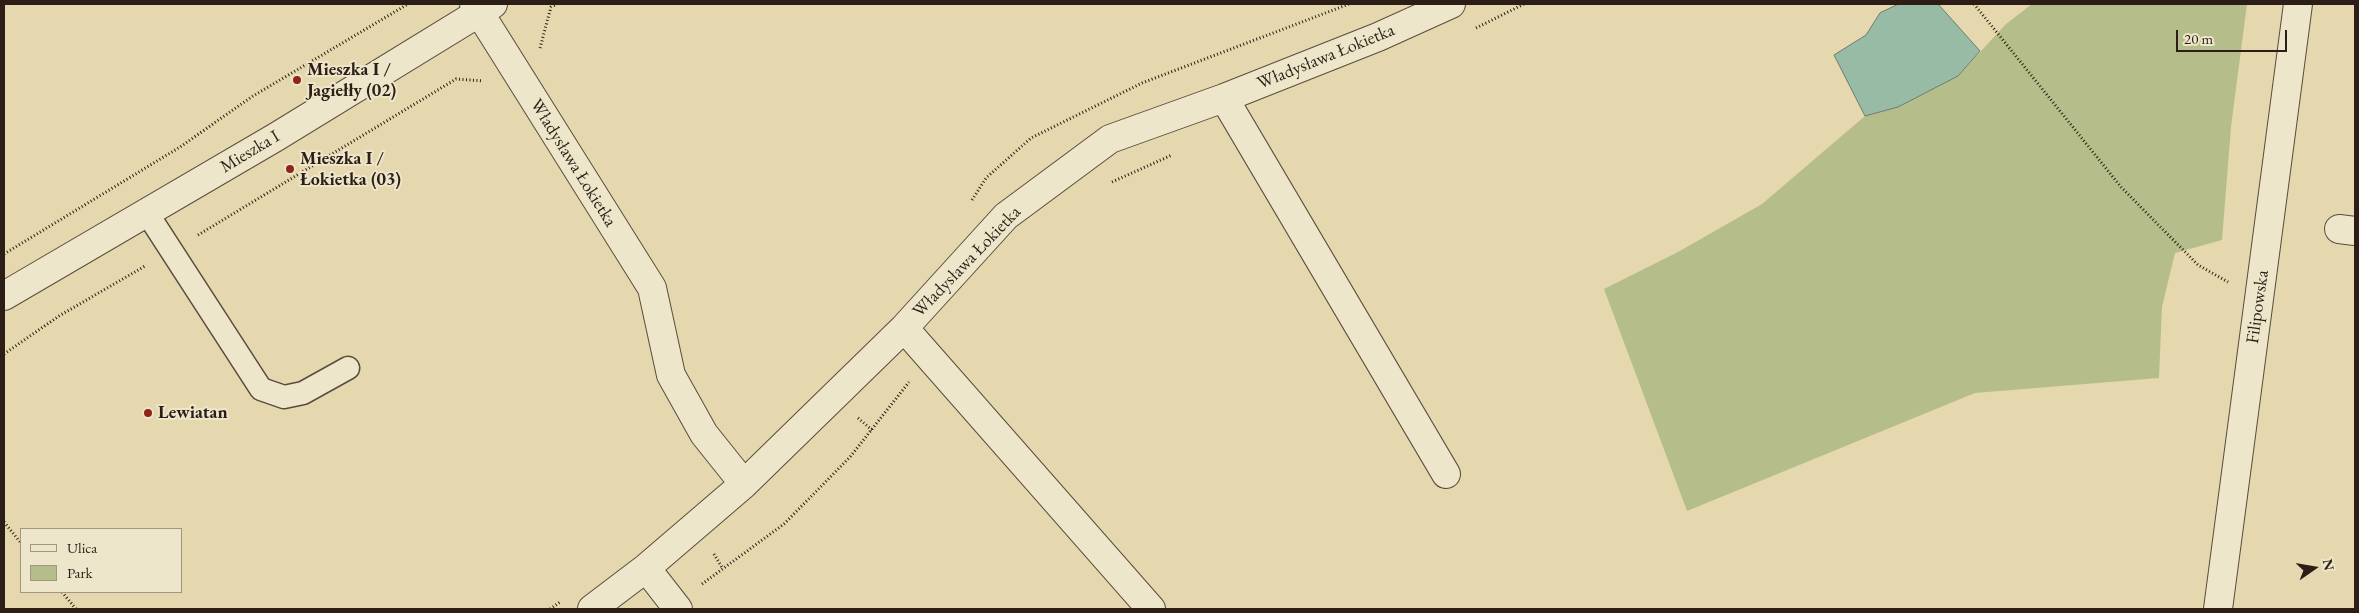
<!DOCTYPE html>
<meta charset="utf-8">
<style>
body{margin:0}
#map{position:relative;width:2359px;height:613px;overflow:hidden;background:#e5d8ae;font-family:"EB Garamond",serif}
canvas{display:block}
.frame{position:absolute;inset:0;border:5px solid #2c1e17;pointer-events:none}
.legend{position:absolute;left:20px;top:528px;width:162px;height:65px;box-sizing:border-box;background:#eee6ca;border:1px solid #a09682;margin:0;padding:6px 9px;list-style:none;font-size:15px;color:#2c1e17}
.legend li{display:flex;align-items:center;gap:10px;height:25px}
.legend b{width:25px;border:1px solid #a09682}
.north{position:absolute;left:2289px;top:543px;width:50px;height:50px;-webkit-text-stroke:4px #eee6ca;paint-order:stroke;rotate:77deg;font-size:14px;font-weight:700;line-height:20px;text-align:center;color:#2c1e17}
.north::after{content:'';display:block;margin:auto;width:18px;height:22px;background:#2c1e17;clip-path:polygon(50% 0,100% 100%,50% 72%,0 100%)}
.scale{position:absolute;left:2176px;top:30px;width:111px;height:22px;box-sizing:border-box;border:2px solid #2c1e17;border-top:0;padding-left:6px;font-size:15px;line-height:18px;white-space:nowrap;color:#2c1e17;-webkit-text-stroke:4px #eee6ca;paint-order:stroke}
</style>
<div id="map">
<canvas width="2359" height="613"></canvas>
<div class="frame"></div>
<ul class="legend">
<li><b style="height:6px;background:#eee6ca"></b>Ulica</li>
<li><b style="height:14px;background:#b5be8a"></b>Park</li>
</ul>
<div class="north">N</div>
<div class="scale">20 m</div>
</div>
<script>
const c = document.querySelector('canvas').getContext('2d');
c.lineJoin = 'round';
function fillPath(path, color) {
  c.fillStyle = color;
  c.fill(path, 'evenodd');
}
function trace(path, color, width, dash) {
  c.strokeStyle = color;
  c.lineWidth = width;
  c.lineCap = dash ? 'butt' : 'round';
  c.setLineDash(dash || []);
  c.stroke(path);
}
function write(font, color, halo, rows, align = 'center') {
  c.font = font + ' "EB Garamond",serif';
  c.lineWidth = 4;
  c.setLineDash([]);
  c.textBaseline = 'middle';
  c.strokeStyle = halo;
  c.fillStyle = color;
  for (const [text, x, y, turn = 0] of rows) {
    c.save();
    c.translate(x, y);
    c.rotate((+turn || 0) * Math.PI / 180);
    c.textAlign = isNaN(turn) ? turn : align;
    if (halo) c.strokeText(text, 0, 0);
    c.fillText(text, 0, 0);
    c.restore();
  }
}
const green = new Path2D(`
 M2032,4H2247L2231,127L2222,240L2175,253L2162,307L2159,378L1975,393L1687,511L1604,289L1678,252L1762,204L1865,116L1898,107L1958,76L2006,24Z`);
const water = new Path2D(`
 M1899,4H1938L1980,51L1958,76L1898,107L1865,116L1834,55L1866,35L1880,13Z`);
const path = new Path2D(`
 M1974,4L2121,187L2198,265L2228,282
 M1476,28L1524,4
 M540,48L551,7L557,4
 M1112,182L1172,155
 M972,200L986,178L1031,138L1142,83L1349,4
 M198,235L456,79L483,81
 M4,254L180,147L253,96L408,4
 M4,354L59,316L145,266
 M858,418L872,430
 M4,522L21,543
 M714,554L723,569
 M702,584L784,524L850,457L909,382
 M62,592L76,609
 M550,609L560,602`);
const service = new Path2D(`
 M147,213L261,389L284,397L303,393L348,368`);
const minor = new Path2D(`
 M474,4L652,288L671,375L704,434L744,484
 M1224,98L1446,474
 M2339,229L2355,231
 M904,328L1151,609
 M646,568L678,609
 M592,609L646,568L744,484L904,328L1006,216L1110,139L1224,98L1378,37L1451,4
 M2218,609L2298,4`);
const tertiary = new Path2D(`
 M4,296L276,137L493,4`);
const markers = [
 [297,80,5,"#8f2418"],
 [290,169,5,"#8f2418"],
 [148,413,5,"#8f2418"]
];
const streetNames = [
 ["Władysława Łokietka",1326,57,-22],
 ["Mieszka I",250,152,-31],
 ["Władysława Łokietka",573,163,58],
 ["Władysława Łokietka",967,262,-46],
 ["Filipowska",2258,307,-82]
];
const poiNames = [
 ["Mieszka I /",307,70],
 ["Jagiełły (02)",307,91],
 ["Mieszka I /",300,159],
 ["Łokietka (03)",300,180],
 ["Lewiatan",158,413]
];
fillPath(green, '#b5be8a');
fillPath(water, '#97bba4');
trace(water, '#6c7c6c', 1);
trace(service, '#5a4c3d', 25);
trace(minor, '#5a4c3d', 30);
trace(tertiary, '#5a4c3d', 30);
trace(path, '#2c1e17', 3, [1, 2.5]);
trace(service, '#eee6ca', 22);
trace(minor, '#eee6ca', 28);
trace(tertiary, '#eee6ca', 28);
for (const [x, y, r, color] of markers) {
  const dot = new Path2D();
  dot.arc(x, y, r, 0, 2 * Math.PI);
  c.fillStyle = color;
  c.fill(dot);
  trace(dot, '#eee6ca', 2);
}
write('18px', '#2c1e17', '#eee6ca', streetNames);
write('bold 18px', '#2c1e17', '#eee6ca', poiNames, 'left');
</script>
